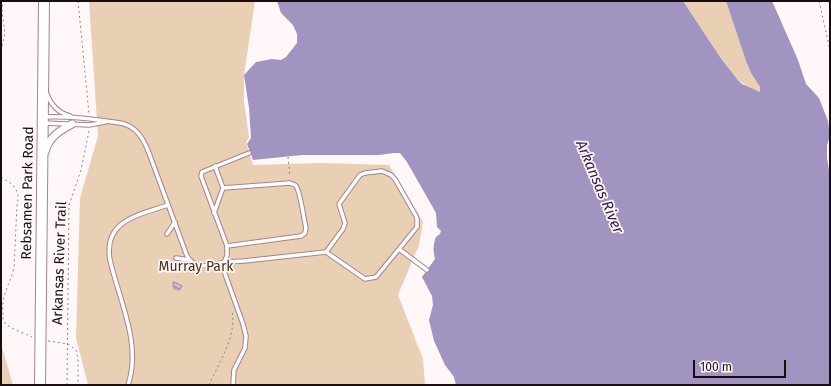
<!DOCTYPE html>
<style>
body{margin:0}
#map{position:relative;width:831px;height:386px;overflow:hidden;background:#fff7f8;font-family:"Fira Sans",sans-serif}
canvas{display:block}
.frame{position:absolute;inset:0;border:2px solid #1a0d10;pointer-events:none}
.scale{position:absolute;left:693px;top:360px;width:93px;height:18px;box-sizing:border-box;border:2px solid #1a0d10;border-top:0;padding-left:5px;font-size:12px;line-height:14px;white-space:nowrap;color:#1a0d10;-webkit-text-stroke:3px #fff7f8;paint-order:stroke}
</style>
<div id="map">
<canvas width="831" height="386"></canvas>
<div class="frame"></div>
<div class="scale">100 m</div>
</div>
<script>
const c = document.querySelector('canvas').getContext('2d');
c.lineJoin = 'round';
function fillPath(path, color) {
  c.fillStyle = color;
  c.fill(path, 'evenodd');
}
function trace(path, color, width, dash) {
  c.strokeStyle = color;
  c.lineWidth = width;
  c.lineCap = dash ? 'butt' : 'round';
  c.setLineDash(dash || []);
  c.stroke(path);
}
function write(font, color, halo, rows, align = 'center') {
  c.font = font + ' "Fira Sans",sans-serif';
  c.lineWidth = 3.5;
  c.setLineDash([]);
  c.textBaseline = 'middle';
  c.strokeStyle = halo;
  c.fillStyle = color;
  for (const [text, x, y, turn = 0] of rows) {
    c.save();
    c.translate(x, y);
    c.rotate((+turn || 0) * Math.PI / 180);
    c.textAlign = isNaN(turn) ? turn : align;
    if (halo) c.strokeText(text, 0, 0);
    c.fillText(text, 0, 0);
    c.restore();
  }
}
const green = new Path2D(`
 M89,1H255L244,75V102L249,137L246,143L253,165L321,163L389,165L423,222L419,245L398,295L423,359L425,385H88L76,338L80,198L98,136Z
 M683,1H726L746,61L751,73L760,87V92L748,87L737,79L720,57Z
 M1,344L13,385H1Z`);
const water = new Path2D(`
 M277,1H683L720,57L737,79L742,84L760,92V87L751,73L746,61L726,1H772L798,60L806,84L819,98L828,121L830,136L827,145V158L830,176V385H456L454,377L445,365L434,341L429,320L433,305L432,296L422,277L435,259C433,251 433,244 436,237L440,234L441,231L437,227L436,213L407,162L400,153H394L379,155H302L253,160L247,144L251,138L249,108L244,75L256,62L272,59L281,60L286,57L297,43V34L293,25L281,13Z`);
const path = new Path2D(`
 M78,1L89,114
 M819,1L830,50
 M829,1L830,5
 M1,51L5,33L2,12L3,1
 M288,157L290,177
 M1,177C13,184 21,190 17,205L14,268C10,285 1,294 3,313C3,317 2,321 6,324C13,330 24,333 32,337
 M48,341L68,344L76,350L78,359V385
 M67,385L69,205L81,170L89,131
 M209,385C219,362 237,336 232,311`);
const lane = new Path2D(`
 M47,94C51,105 59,113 70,116
 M44,117C65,116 85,118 106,121C117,123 126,122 135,130C142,136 146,145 149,153L187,256C195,270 212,266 224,262L227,256V246L201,176L202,172L249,153
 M43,123L89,125L105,122
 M215,166L223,188L290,183C291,184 295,184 296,186C300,190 304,220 306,228L305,233L301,236L227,246
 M214,213L223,188
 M167,234L175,222
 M399,249L427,270
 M176,258L190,260
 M128,385C142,344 119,300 110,260C103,220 139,215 168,205
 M233,385L234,370L245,348L246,336L243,324L224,271V262L244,261L326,252L365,279L376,277L417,227V219L416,216L395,179L391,175L382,171L365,173L360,175L339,204L345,223L343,229L326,252`);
const street = new Path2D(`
 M45,152C49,137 59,131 72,124`);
const secondary = new Path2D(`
 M40,385L44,1`);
const wall = new Path2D(`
 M174,282L182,286L181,288L179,291L173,289V287H172Z`);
const building = new Path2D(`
 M174,282L182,286L180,289L174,286V285L173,284Z`);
const streetNames = [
 ["Rebsamen Park Road",28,193,-89],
 ["Arkansas River Trail",60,263,-88]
];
const parkNames = [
 ["Murray Park",196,267]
];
const waterNames = [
 ["Arkansas River",599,187,67]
];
fillPath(green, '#e9cfb3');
fillPath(water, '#a194c0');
trace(lane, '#a7838b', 5.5);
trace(street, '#a7838b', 9);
trace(secondary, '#a7838b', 12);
trace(path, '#8e8486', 1, [2, 3]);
trace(lane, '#fff', 3.5);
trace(street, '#fff', 7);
trace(secondary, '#fff', 10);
fillPath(wall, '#c29ebc');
fillPath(building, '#e1b8db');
trace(building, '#9e8199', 1);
write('14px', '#1a0d10', '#fff7f8', streetNames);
write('14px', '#4a3113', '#fff7f8', parkNames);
write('italic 15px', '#301b51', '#fff7f8', waterNames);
</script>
